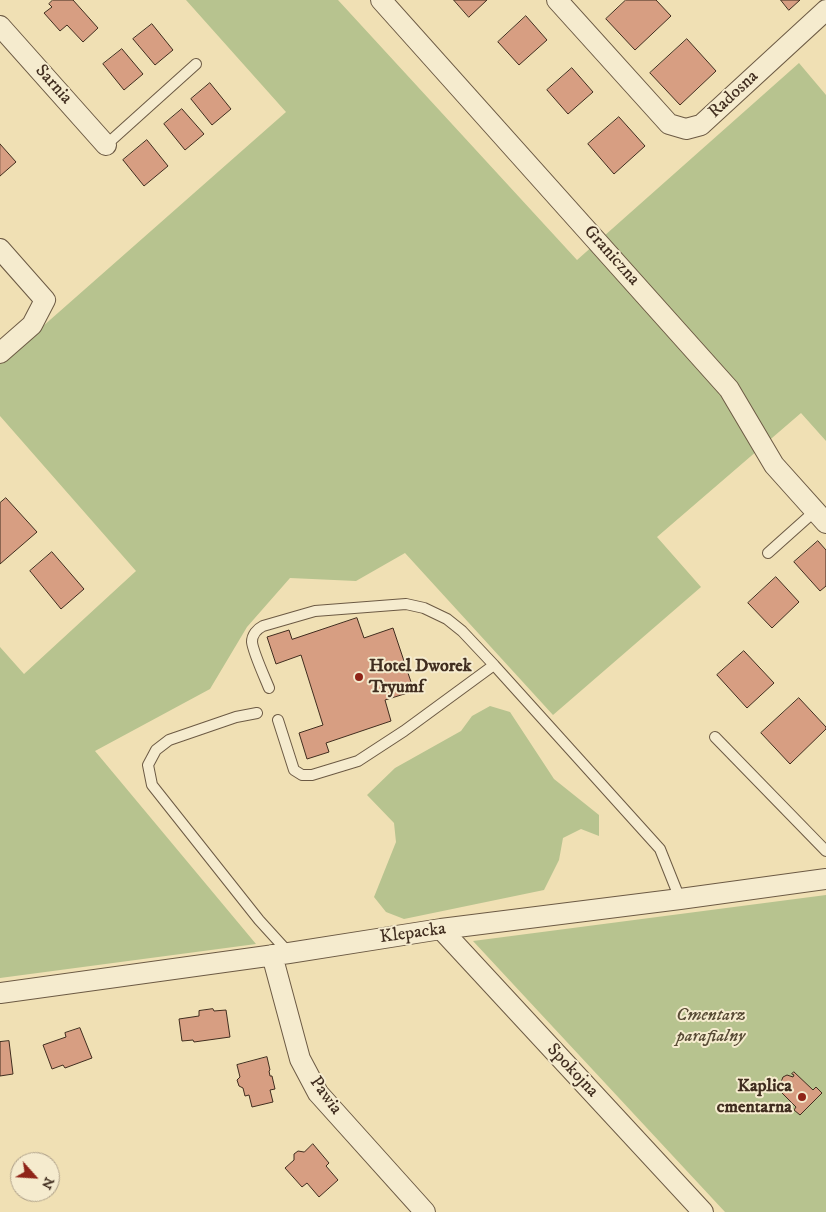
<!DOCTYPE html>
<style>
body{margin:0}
#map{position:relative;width:826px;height:1212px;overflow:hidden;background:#f0e0b4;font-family:"IM FELL DW Pica",serif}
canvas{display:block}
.north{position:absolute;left:10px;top:1152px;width:50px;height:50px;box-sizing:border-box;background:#f5ebce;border:1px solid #ad9f88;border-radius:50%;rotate:116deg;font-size:14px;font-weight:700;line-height:20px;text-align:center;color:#402d1f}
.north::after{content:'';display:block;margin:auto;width:18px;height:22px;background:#8f2418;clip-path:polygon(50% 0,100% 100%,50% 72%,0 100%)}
</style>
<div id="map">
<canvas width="826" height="1212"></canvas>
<div class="north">N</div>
</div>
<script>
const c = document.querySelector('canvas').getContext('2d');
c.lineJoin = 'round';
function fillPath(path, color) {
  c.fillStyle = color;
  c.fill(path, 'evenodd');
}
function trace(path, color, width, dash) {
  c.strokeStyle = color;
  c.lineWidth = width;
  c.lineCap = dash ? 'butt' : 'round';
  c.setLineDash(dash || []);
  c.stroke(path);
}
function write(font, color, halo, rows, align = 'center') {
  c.font = font + ' "IM FELL DW Pica",serif';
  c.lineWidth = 4;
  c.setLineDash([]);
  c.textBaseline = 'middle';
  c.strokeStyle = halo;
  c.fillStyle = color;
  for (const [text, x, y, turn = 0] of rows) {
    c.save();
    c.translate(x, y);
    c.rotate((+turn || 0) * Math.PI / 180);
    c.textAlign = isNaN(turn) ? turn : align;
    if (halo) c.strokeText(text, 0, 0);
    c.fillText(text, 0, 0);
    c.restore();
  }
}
const green = new Path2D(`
 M186,0H338L577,260L799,63L826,95V441L801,413L657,537L701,587L553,715L405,553L356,581L290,578L247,627L210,689L95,751L256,944L0,978V647L24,674L136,571L0,416V364L286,112Z
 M490,706L510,712L554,779L599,815V836L581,829L563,838L559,860L544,890L404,919L386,912L374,897L396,842L394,823L367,795L395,768L461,731L472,716Z
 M826,895V1212H725L473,941Z`);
const building = new Path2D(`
 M53,0H73L98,28L83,42L67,25L60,31L44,13L52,7L49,4Z
 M454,0H487L469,17Z
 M626,0H656L671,16L635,50L606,19Z
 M781,0H800L789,10Z
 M526,16L547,40L519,65L498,42Z
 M152,24L173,50L155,65L133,39Z
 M687,39L716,71L680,105L650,73Z
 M122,49L143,74L124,90L103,64Z
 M572,68L593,92L568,114L547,90Z
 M210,83L231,109L212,125L191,99Z
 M182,109L204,134L185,150L164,124Z
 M619,117L645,146L614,174L588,144Z
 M147,140L168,166L144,186L123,160Z
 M0,144L16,162L0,176Z
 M6,498L37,532L0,564V503Z
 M818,541L826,550V586L820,591L794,562Z
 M52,552L84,589L61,609L30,571Z
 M776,577L799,602L772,628L748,603Z
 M357,618L364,638L393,628L414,691L385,700L391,721L326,743L329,752L307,759L299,733L323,725L301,655L276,664L267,637L289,630L292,639Z
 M744,651L774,683L747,708L717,675Z
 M799,698L826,727V729L790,764L761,733Z
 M213,1009L214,1011L226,1010L230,1037L194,1042L193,1040L182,1041L179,1019L199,1016V1011Z
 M80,1028L92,1058L65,1068L63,1065L52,1069L43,1045L66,1037L65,1033Z
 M9,1041L13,1074L0,1076V1042Z
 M267,1057L270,1070L269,1071L270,1076H272L275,1089L270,1090L273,1102L252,1107L249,1095L245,1096L243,1088L239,1086L237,1080L240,1077L237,1065Z
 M794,1072L813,1090L816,1087L822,1093L800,1115L794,1110L796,1107L778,1089L780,1087L781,1088L783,1087L781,1082L783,1077L787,1075L793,1077L794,1075L792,1074Z
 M313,1144L329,1163L326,1166L338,1180L319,1197L307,1183L302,1187L285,1168L294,1160V1154L298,1151L304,1152Z`);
const service = new Path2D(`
 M106,145L196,64
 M768,553L815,511
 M269,688C265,678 253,652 252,642C252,635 257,629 263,626L315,611L406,604L424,608L447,619L462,631L494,665
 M257,713L236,717L169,740L156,750L148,765L152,785L259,920L289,953
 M278,720L294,770L302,775H312L358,761L404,731L494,665L660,849L680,899
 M715,737L826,851`);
const minor = new Path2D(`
 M381,0L729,389L774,465L826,523
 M557,0L669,124L686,129L701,125L826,10
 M0,26L106,145
 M0,249L45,300L32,325L0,353
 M441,929L703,1212
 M272,955L300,1059L318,1093L425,1212
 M0,993L289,953L441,929L680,899L826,879`);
const markers = [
 [359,677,5,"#8f2418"],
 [802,1097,5,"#8f2418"]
];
const streetNames = [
 ["Sarnia",53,85,48],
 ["Radosna",734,95,-43],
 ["Graniczna",611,256,48],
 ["Klepacka",413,934,-8],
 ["Spokojna",572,1071,47],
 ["Pawia",325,1096,54]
];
const poiNames = [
 ["Hotel Dworek",369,667],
 ["Tryumf",369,688],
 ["Kaplica",792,1087,"right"],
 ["cmentarna",792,1108,"right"]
];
const parkNames = [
 ["Cmentarz",711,1016],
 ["parafialny",711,1037]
];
fillPath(green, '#b7c38f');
fillPath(building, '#d79e82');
trace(building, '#402d1f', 1);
trace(service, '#6c5a44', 12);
trace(minor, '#6c5a44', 22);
trace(service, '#f5ebce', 10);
trace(minor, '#f5ebce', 20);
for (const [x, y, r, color] of markers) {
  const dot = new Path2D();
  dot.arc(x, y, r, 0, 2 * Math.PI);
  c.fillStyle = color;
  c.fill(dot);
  trace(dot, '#f5ebce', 2);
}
write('18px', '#402d1f', '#f5ebce', streetNames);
write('bold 18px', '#402d1f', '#f5ebce', poiNames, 'left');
write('italic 18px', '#584b35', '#f5ebce', parkNames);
</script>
